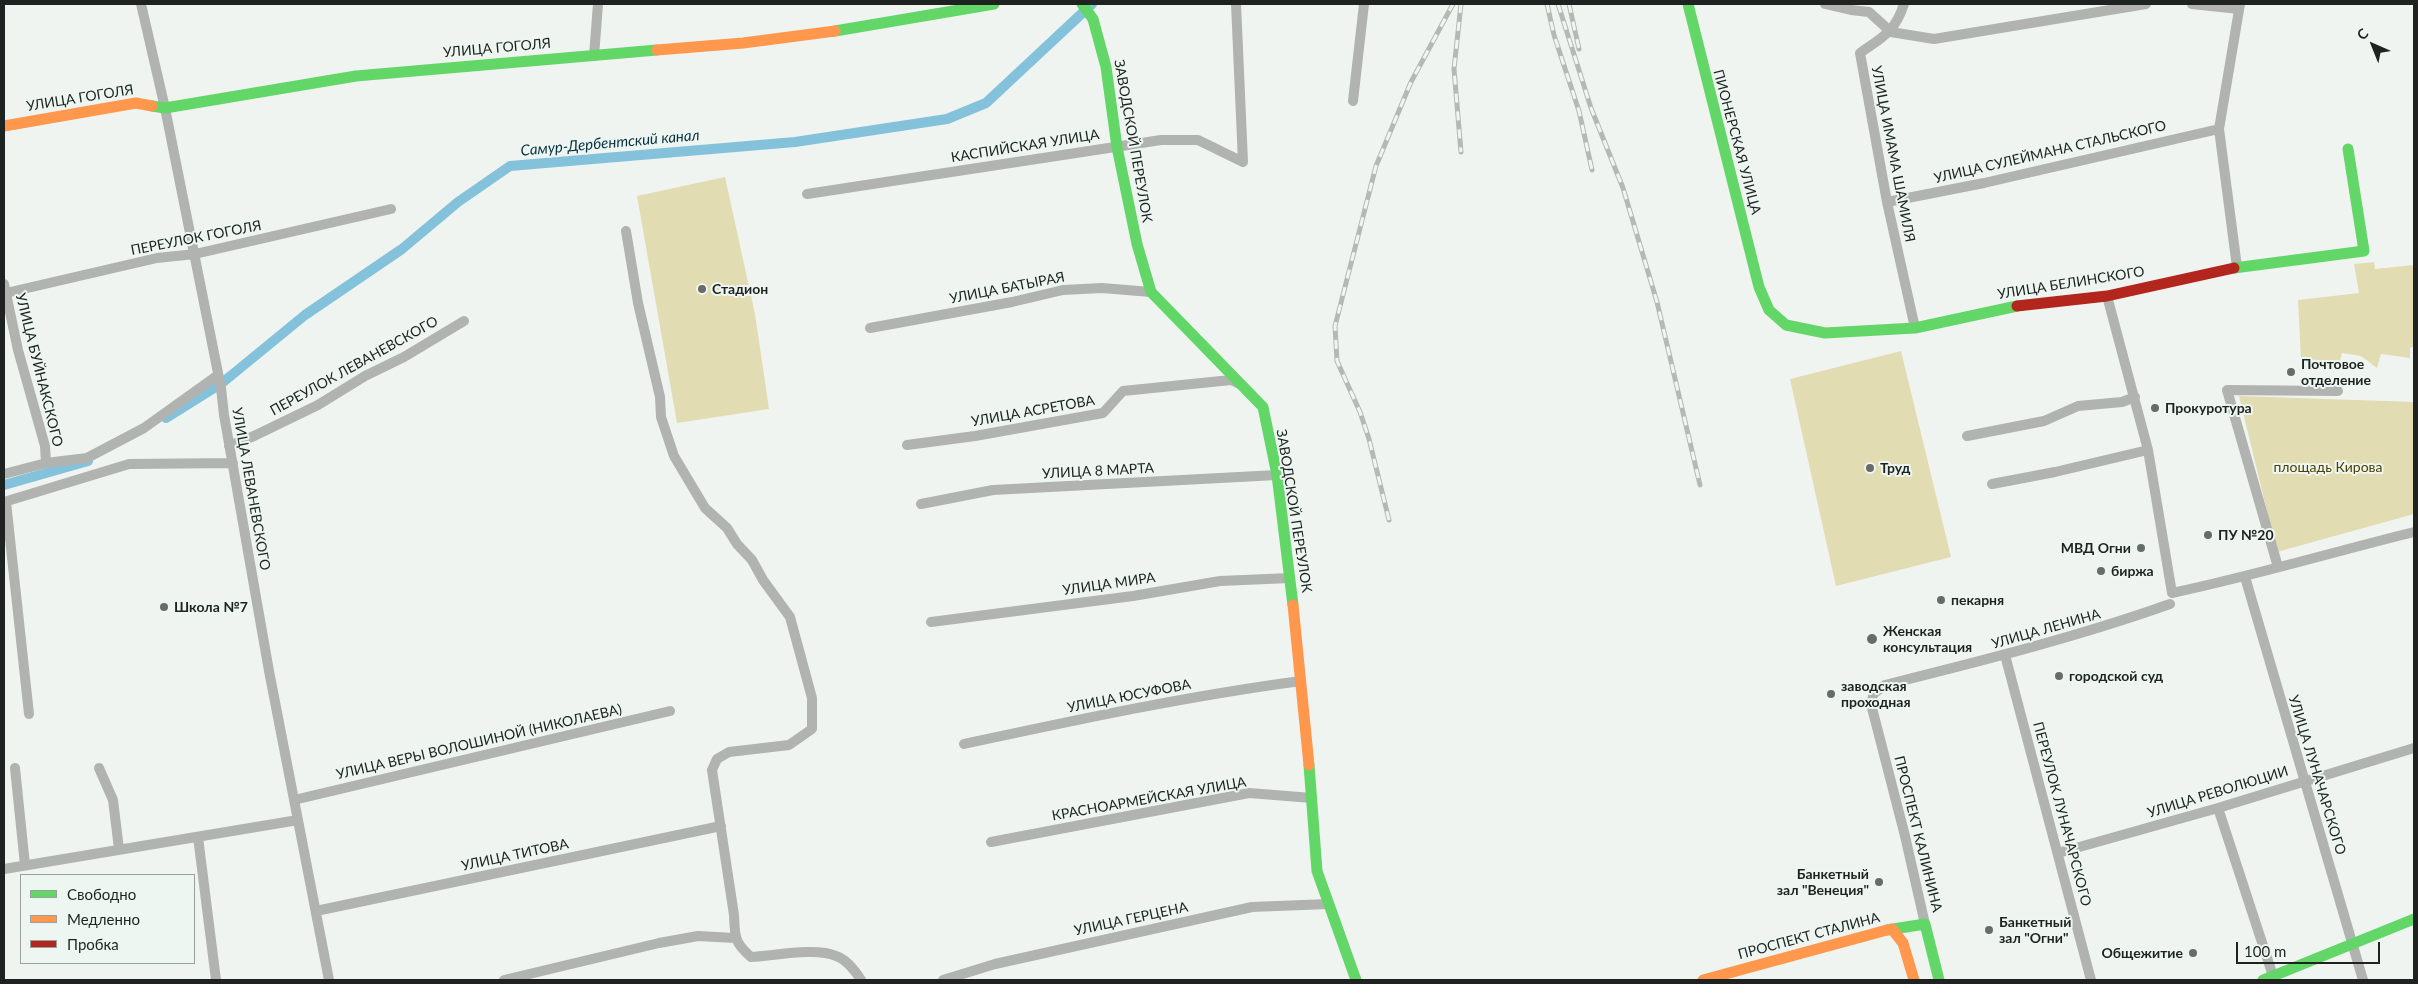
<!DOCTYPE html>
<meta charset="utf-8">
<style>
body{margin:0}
#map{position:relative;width:2418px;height:984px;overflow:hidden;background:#eff4f1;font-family:Lato,sans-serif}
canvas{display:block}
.frame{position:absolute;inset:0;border:5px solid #1e2220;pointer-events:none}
.legend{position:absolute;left:20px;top:874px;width:175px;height:90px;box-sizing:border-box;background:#edf6f1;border:1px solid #9aa19d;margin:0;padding:6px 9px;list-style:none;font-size:15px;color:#1e2220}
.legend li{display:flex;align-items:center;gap:10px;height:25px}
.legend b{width:25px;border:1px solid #9aa19d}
.north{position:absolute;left:2348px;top:20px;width:50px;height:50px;-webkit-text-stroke:4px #edf6f1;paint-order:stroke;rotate:316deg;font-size:14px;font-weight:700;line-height:20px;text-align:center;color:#1e2220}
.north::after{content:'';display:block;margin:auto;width:18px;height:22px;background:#1e2220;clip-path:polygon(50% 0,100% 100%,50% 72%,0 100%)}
.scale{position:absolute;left:2236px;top:942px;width:144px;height:22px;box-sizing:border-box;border:2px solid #1e2220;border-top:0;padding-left:6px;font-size:15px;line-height:18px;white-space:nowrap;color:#1e2220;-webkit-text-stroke:4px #edf6f1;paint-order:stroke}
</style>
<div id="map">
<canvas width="2418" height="984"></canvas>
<div class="frame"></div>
<ul class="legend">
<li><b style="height:6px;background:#63d668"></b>Свободно</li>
<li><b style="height:6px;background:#ff974d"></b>Медленно</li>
<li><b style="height:6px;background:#b3261e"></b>Пробка</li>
</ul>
<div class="north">С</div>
<div class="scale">100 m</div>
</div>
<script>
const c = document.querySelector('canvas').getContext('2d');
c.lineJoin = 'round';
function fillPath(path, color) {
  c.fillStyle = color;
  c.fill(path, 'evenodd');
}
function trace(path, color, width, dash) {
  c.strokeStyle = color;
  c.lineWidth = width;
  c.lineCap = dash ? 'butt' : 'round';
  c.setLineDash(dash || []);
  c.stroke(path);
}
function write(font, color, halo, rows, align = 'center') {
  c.font = font + ' Lato,sans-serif';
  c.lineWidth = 4;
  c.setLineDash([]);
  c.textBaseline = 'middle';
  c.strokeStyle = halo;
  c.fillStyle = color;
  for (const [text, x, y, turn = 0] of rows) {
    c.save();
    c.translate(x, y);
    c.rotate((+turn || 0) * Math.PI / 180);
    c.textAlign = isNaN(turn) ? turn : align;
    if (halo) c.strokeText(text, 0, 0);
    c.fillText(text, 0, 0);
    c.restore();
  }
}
const green = new Path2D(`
 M725,177L755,314L769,409L677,423L637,196Z
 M2374,262L2375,269L2414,265V346L2410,348V358L2381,354L2377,368L2361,356L2342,353L2340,361L2301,359L2298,300L2359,293L2354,264Z
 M1901,351L1951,557L1836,586L1790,379Z
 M2239,396L2414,402V514L2277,552Z`);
const canal = new Path2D(`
 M166,418L222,383L305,315L402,249L458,202L510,166L795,142L947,119L986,103L1092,4
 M4,485L88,461`);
const street = new Path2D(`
 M141,4L165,108L221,388L224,415L269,671L329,980
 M1825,4L1851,10L1869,12L1891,32L1934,39L2146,4
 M1904,4C1895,32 1883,37 1860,53L1887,202L1915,328
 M2192,4L2239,9
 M594,56L598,4
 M1353,101L1364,4
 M807,194L1161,140H1198L1243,162L1236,4
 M1887,202L1984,183L2219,129
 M626,231L638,303L660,397L661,417L674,456L705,508L727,528L737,544L752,560L763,580L790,617L812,698V729L789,745L729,752L717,759L712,770L734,915C735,937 734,942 751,957C773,956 816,947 836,956C846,959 856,972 861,980
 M2237,267L2219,129L2240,4
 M4,284L18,350L45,446L46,463
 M6,293L157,258L195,254L391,209
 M2107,296L2148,450L2172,593C2253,576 2333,552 2414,532
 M870,328L1012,302L1063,290L1102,288L1151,292
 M1967,436L2044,421L2078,406L2122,402L2135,397
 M907,445L975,436L1103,413L1123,391L1231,380L1240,384
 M229,446L254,436L318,405L365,376L404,357L464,321
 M4,474L46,463L87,458L144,428L218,375
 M1992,484L2055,472L2148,450
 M4,502L129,464L233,463
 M6,502L29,714
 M921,504L993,490L1277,475
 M2278,567L2227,390L2338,391
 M2245,577L2363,980
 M931,622L1133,596L1220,581L1290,578
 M2005,655L2091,980
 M964,744C1076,720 1187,696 1301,681
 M15,768L25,865
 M99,768L113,800L119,849
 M294,800L670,711
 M2218,808L2273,976
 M198,837L216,980
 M991,842L1249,793L1312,798
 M2058,853L2218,808L2414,748
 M4,869L298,820
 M316,911L721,826
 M1925,924L1905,836L1872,708L1873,694L1885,685C1981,661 2077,637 2170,604
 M504,980L659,943L698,936L735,938
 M943,980L995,964L1252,907L1328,904`);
const fast = new Path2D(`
 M1082,4L1093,19L1106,67L1117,147L1137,244L1151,292L1263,407L1277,475L1293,605
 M1688,4L1759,287L1769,310L1786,325L1825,333L1915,328L2017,306
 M835,31L994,4
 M152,106L165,108L356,76L657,50
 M2234,268L2364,251L2348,149
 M1309,765L1317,871L1356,980
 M1887,930L1925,924L1939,980
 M2263,980L2414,919`);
const slow = new Path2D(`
 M657,50L743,43L835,31
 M4,126L136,103L152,106
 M1293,605L1309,765
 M1892,929L1903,943L1914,980
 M1703,980L1887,930`);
const jam = new Path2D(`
 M2017,306L2107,296L2234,268`);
const rail = new Path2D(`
 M1461,4L1454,69L1461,152
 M1547,4L1554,35L1579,111L1592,170
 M1558,4L1591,108L1623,188L1657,302L1700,485
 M1569,4L1579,49
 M1389,520L1369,439L1360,412L1337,361L1335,326L1376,166L1411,82L1453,4`);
const markers = [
 [702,289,5,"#676c69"],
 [2291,372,5,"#676c69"],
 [2155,408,5,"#676c69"],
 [1870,468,5,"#676c69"],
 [2208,535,5,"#676c69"],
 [2141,548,5,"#676c69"],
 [2101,571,5,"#676c69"],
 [1941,600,5,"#676c69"],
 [164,607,5,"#676c69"],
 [1872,639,6,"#676c69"],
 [2059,676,5,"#676c69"],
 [1831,694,5,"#676c69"],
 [1879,882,5,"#676c69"],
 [1989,930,5,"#676c69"],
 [2193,953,5,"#676c69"]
];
const streetNames = [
 ["УЛИЦА ГОГОЛЯ",497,48,-5],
 ["УЛИЦА ГОГОЛЯ",80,98,-9],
 ["ЗАВОДСКОЙ ПЕРЕУЛОК",1133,141,80],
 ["ПИОНЕРСКАЯ УЛИЦА",1737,142,75],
 ["КАСПИЙСКАЯ УЛИЦА",1025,146,-9],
 ["УЛИЦА СУЛЕЙМАНА СТАЛЬСКОГО",2050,152,-13],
 ["УЛИЦА ИМАМА ШАМИЛЯ",1893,154,79],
 ["ПЕРЕУЛОК ГОГОЛЯ",196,238,-11],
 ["УЛИЦА БЕЛИНСКОГО",2071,283,-9],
 ["УЛИЦА БАТЫРАЯ",1007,288,-11],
 ["ПЕРЕУЛОК ЛЕВАНЕВСКОГО",354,366,-29],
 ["УЛИЦА БУЙНАКСКОГО",39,370,76],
 ["УЛИЦА АСРЕТОВА",1033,411,-10],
 ["УЛИЦА 8 МАРТА",1098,471,-3],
 ["УЛИЦА ЛЕВАНЕВСКОГО",251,489,80],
 ["ЗАВОДСКОЙ ПЕРЕУЛОК",1294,511,81],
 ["УЛИЦА МИРА",1109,584,-8],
 ["УЛИЦА ЛЕНИНА",2046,629,-16],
 ["УЛИЦА ЮСУФОВА",1129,696,-11],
 ["УЛИЦА ВЕРЫ ВОЛОШИНОЙ (НИКОЛАЕВА)",479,742,-13],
 ["УЛИЦА ЛУНАЧАРСКОГО",2317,775,73],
 ["УЛИЦА РЕВОЛЮЦИИ",2218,792,-17],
 ["КРАСНОАРМЕЙСКАЯ УЛИЦА",1149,799,-10],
 ["ПЕРЕУЛОК ЛУНАЧАРСКОГО",2062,814,75],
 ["ПРОСПЕКТ КАЛИНИНА",1918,834,76],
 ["УЛИЦА ТИТОВА",515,855,-12],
 ["УЛИЦА ГЕРЦЕНА",1131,919,-12],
 ["ПРОСПЕКТ СТАЛИНА",1809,936,-15]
];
const poiNames = [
 ["Стадион",712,289],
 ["Почтовое",2301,364],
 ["отделение",2301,380],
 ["Прокуротура",2165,408],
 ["Труд",1880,468],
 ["ПУ №20",2218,535],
 ["МВД Огни",2131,548,"right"],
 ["биржа",2111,571],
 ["пекарня",1951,600],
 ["Школа №7",174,607],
 ["Женская",1883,631],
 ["консультация",1883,647],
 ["городской суд",2069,676],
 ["заводская",1841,686],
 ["проходная",1841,702],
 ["Банкетный",1869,874,"right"],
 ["зал \"Венеция\"",1869,890,"right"],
 ["Банкетный",1999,922],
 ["зал \"Огни\"",1999,938],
 ["Общежитие",2183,953,"right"]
];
const parkNames = [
 ["площадь Кирова",2328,467]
];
const waterNames = [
 ["Самур-Дербентский канал",610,143,-5]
];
fillPath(green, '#e2dcb3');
trace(canal, '#84c2dc', 10);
trace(street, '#b0b3b0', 10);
trace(fast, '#63d668', 11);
trace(slow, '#ff974d', 11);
trace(jam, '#b3261e', 11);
trace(rail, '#b6b8b7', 5);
trace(rail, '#edf6f1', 3, [9]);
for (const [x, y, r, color] of markers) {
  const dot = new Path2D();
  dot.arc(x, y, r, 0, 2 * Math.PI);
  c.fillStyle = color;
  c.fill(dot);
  trace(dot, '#edf6f1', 2);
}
write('14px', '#1e2220', '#edf6f1', streetNames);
write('bold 14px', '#1e2220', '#edf6f1', poiNames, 'left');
write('14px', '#4d4100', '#edf6f1', parkNames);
write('italic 15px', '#072f40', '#edf6f1', waterNames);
</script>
